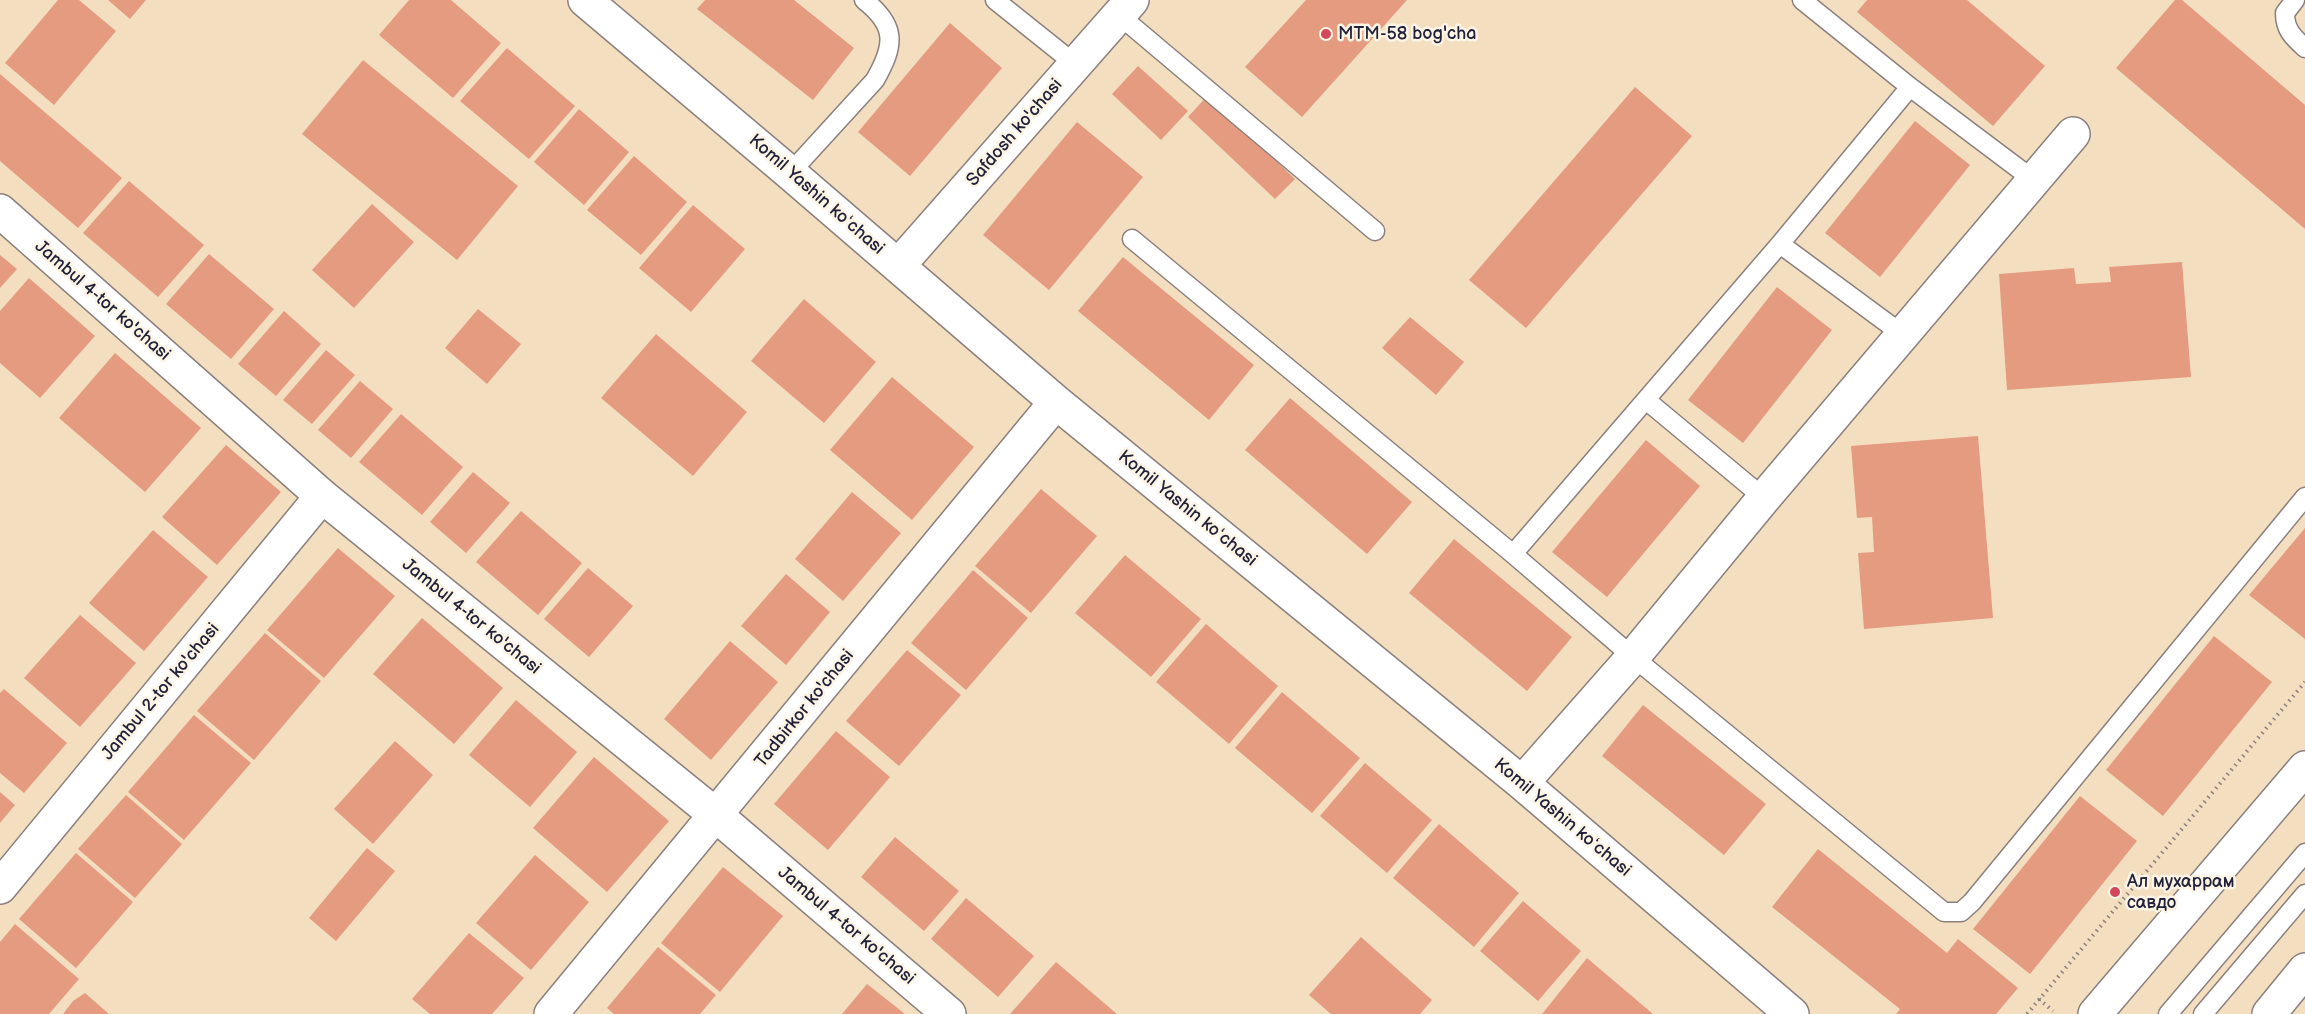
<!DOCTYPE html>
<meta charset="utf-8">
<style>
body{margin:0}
canvas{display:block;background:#f4dec0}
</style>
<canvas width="2305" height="1014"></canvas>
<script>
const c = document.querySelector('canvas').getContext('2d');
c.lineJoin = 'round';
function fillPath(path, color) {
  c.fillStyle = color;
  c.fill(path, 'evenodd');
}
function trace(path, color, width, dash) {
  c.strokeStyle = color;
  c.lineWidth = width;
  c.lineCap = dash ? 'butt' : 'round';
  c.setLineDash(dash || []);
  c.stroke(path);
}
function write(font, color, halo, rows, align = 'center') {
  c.font = font + ' "Balsamiq Sans",sans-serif';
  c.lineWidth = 5;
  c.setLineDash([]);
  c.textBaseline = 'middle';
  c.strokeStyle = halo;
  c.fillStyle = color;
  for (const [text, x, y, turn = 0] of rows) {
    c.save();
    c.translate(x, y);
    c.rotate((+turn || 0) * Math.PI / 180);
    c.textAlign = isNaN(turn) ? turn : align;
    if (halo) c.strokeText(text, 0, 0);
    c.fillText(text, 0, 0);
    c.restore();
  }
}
const building = new Path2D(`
 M58,0H79L116,31L54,105L5,63Z
 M108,0H146L130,19Z
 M409,0H451L501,43L453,98L379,35Z
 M705,0H794L854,48L813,100L697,9Z
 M1306,0H1407L1302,117L1245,67Z
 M1867,0H1967L2045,66L1993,126L1857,12Z
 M2175,0H2182L2305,105V229L2116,68Z
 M950,23L1002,68L910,176L858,132Z
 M507,48L575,106L529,159L460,101Z
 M363,60L518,186L457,260L302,134Z
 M1138,66L1188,111L1161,140L1112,94Z
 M0,74L122,178L78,228L0,161Z
 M1635,87L1692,136L1526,328L1469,280Z
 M1208,95L1295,179L1275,199L1188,117Z
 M579,109L629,152L584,205L534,162Z
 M1915,121L1970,165L1880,277L1825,233Z
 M1077,122L1143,177L1049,290L983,235Z
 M634,156L687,202L641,255L587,210Z
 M129,181L204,245L158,297L83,233Z
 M372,204L414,242L354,308L312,270Z
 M693,205L745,249L691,312L639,268Z
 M209,254L274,309L231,359L166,304Z
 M0,255L17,269L0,288Z
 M1123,257L1254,365L1209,420L1078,311Z
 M2182,262L2191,377L2007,390L1999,274L2074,268L2076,284L2111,282L2109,267Z
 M29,278L95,336L40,398L0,363V311Z
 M1777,287L1832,330L1743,443L1688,400Z
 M804,299L876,362L824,423L751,361Z
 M478,309L521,344L487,384L445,348Z
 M284,311L321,344L276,396L238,364Z
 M1410,317L1464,362L1436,395L1382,348Z
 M656,334L747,412L693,476L601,398Z
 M326,350L355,375L312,424L283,400Z
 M115,353L201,428L145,492L59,418Z
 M892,377L974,447L912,520L830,450Z
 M360,381L393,409L351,458L318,430Z
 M1290,398L1412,502L1367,554L1245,450Z
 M401,414L463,467L422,515L359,462Z
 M1978,436L1993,618L1864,629L1858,553L1874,552L1872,517L1857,518L1851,446Z
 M1646,440L1700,486L1607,597L1552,552Z
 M226,445L281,492L217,565L162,517Z
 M473,472L510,503L466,553L430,522Z
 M1041,489L1097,536L1031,613L975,566Z
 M852,492L901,533L843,601L795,559Z
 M521,511L582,563L538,615L476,562Z
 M2305,528V639L2249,595Z
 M153,530L208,577L144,651L89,603Z
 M1454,539L1572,637L1527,691L1409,593Z
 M338,548L395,596L324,678L267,630Z
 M1125,555L1201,619L1151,677L1075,613Z
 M588,568L633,606L589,657L544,619Z
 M973,570L1028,618L966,690L911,643Z
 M786,574L830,612L786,665L741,626Z
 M80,615L136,663L80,727L24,678Z
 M422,618L503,688L454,744L373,674Z
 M1206,624L1278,686L1229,744L1156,682Z
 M265,633L321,681L254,760L197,711Z
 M2214,636L2272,682L2163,816L2106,770Z
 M730,641L778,682L711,760L664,719Z
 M907,650L961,695L899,766L846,721Z
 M4,689L67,743L24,793L0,773V693Z
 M1282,692L1360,758L1312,813L1235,748Z
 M516,700L577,752L530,807L469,755Z
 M1643,705L1766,804L1724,855L1602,756Z
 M194,715L251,763L184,840L128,792Z
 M836,731L890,777L828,850L774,804Z
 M395,741L433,775L373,844L334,809Z
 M594,757L669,821L607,892L533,828Z
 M1365,763L1432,820L1387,873L1320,816Z
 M0,792L15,805L0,823Z
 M126,795L182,844L135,898L78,849Z
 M2080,796L2137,841L2030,974L1973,929Z
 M1439,824L1519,893L1474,947L1393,878Z
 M895,837L959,891L924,931L861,877Z
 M367,848L395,871L336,941L309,918Z
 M1818,849L1947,953L1958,939L2018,988L1996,1014H1896L1900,1009L1772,907Z
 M76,853L133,902L76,968L19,919Z
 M535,855L589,902L531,970L476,923Z
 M723,867L783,916L720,992L661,943Z
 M966,898L1034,956L998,997L931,939Z
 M1523,901L1581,951L1538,1001L1480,951Z
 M15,924L79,979L49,1014H0V942Z
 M469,933L524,978L492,1014H430L412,999Z
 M1361,937L1432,1000L1420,1014H1331L1309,995Z
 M658,947L716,995L700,1014H614L607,1008Z
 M1587,958L1653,1014H1542Z
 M1056,962L1117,1014H1010Z
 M867,984L905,1014H842Z
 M85,993L109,1014H63L73,1001Z`);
const path = new Path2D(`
 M2039,999L2053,1011
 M2027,1014L2305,682`);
const lane = new Path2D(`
 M995,0L1075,64
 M1802,0L1910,87L2035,181
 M2295,0L2285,13C2285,30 2293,37 2305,48
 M1119,15L1375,231
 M790,173L875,80C895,45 897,26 864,0
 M1132,239L1513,554L1633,657L1944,912H1961L1972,902L2305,497
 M1780,244L1902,334
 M1646,400L1764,498
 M1513,554L1780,244L1910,87
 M2168,1014L2305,853
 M2203,1014L2305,894`);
const street = new Path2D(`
 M585,0L790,173L1056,402L1522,783L1792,1014
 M0,211L322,496L717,816L949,1014
 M898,266L1132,0
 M1522,783L1633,657L1764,498L2073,134
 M0,887L322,496
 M551,1014L1056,402`);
const primary = new Path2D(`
 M2095,1014L2305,768
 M2269,1014L2305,970`);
const markers = [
 [1326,34,6,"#d1495b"],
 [2115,892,6,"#d1495b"]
];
const poiNames = [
 ["MTM-58 bog'cha",1338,34],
 ["Ал мухаррам",2127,882],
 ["савдо",2127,903]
];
const streetNames = [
 ["Safdosh ko'chasi",1015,133,-49],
 ["Komil Yashin koʻchasi",816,195,41],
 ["Jambul 4-tor ko'chasi",102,301,41],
 ["Komil Yashin koʻchasi",1187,509,39],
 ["Jambul 4-tor ko'chasi",471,617,39],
 ["Jambul 2-tor ko'chasi",161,692,-50],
 ["Tadbirkor ko'chasi",805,709,-51],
 ["Komil Yashin koʻchasi",1562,818,40],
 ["Jambul 4-tor ko'chasi",846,926,40]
];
fillPath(building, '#e59b7f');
trace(lane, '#8b807e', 21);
trace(street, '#8b807e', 36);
trace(primary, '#8b807e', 36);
trace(path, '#8b807e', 4, [1.5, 4.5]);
trace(lane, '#fff', 18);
trace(street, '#fff', 33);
trace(primary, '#fff', 33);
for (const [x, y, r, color] of markers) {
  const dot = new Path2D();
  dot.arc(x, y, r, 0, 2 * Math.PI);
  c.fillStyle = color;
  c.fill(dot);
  trace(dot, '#fcf5e5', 2);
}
write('18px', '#22223b', '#fcf5e5', poiNames, 'left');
write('18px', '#22223b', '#fcf5e5', streetNames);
</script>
